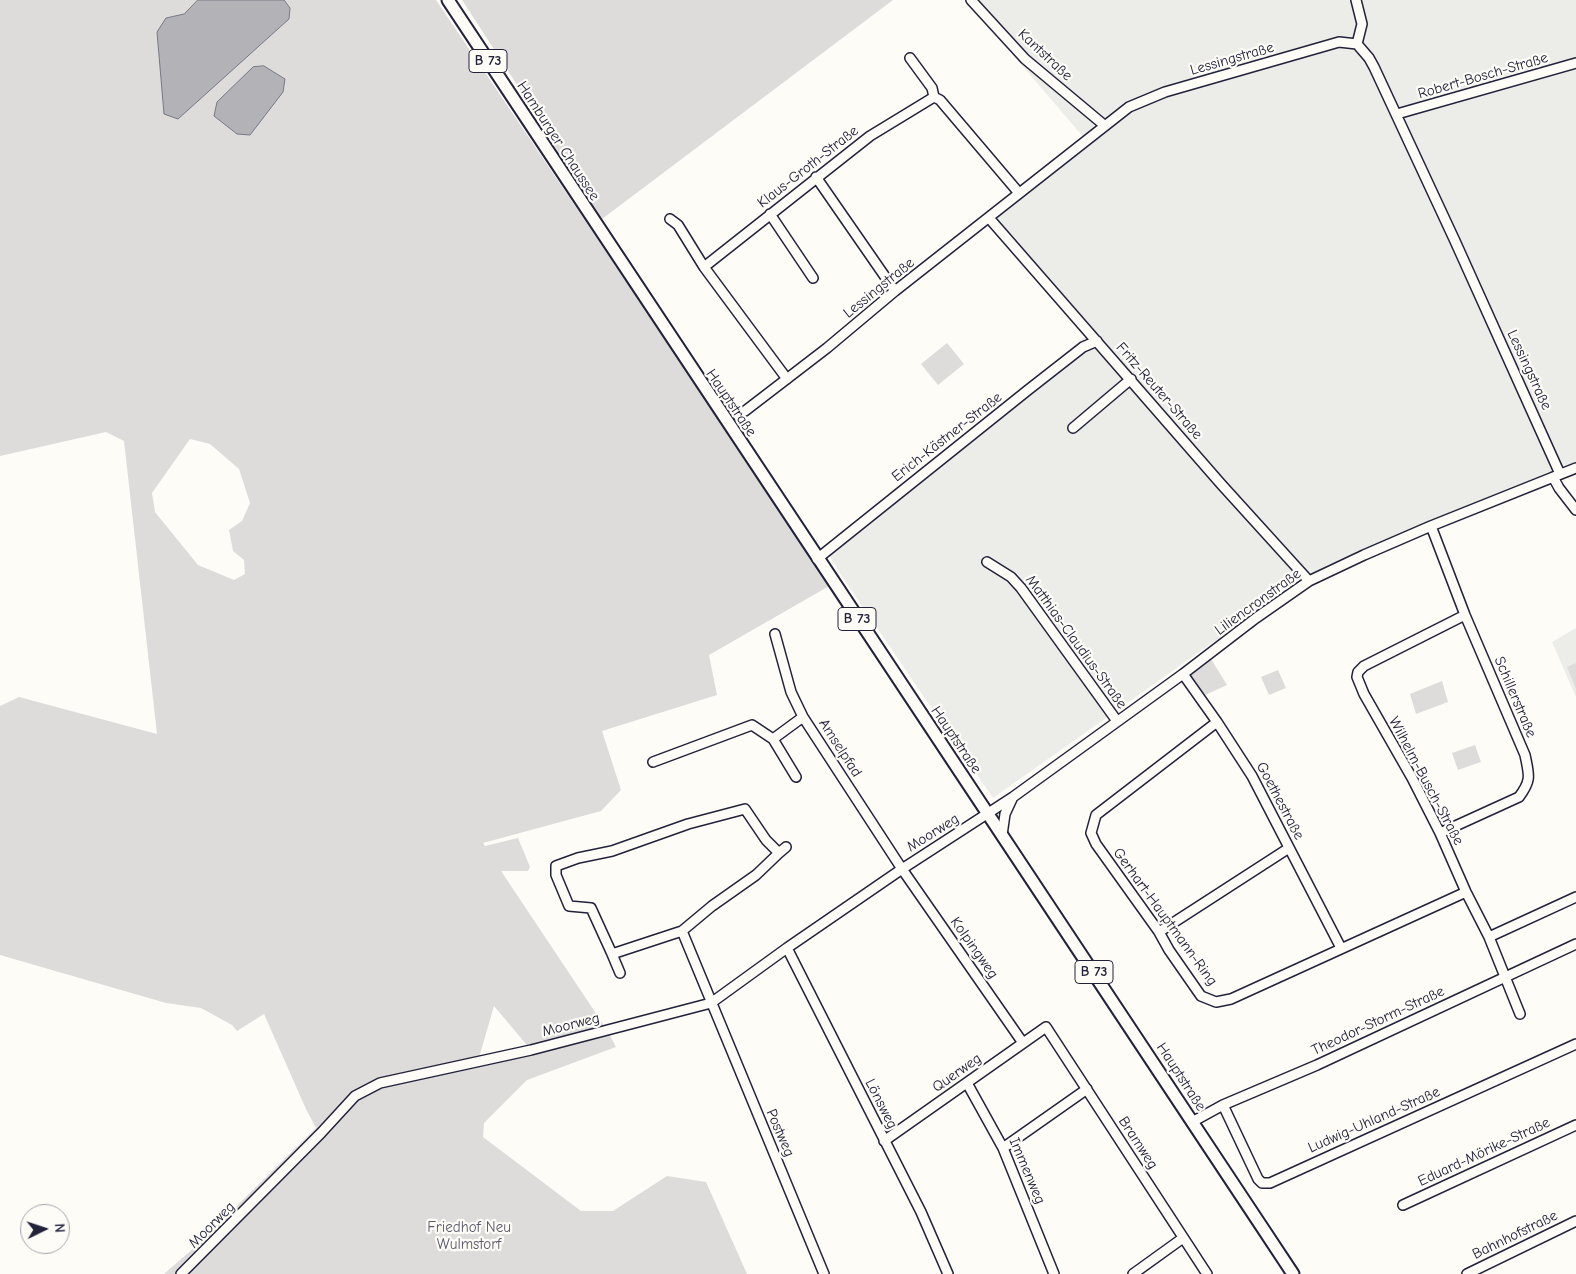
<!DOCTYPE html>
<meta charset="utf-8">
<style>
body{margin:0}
#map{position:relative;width:1576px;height:1274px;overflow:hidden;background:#fdfcf7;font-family:"Comic Neue",sans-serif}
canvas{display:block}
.north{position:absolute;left:20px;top:1204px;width:50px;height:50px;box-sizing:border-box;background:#fdfcf7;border:1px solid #a5a5ac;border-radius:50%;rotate:86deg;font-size:14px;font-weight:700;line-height:20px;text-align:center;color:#22223b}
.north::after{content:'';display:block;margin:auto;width:18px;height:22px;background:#22223b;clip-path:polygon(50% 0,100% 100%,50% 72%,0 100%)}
</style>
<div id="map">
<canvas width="1576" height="1274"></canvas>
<div class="north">N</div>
</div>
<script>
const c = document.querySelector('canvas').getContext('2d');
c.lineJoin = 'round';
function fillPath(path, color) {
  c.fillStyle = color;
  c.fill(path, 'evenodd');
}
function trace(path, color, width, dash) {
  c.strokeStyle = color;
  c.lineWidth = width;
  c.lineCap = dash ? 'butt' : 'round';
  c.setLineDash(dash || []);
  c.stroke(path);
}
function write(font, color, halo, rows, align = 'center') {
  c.font = font + ' "Comic Neue",sans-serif';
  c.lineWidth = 4.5;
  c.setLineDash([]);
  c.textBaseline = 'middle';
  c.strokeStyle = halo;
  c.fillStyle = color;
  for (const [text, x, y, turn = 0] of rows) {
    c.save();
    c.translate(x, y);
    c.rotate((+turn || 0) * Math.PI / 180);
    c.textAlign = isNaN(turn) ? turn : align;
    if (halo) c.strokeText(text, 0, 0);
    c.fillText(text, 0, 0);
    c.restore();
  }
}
const built = new Path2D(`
 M966,0H1576V464L1557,471L1308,575L993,798L843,578L825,548L1087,335L986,217L1085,139Z
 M1576,628V697L1552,642Z`);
const green = new Path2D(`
 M0,0H198L184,14L166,18L290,8L284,0H436L831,585L709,655L717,695L602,731L621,790L601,811L483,843L485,846L518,838L530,867L528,871H501L607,1030L616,1047L527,1080L484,1123L483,1137L581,1211H613L667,1176L706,1182L747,1274H164L195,1247L316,1128L306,1109L264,1014L237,1031L232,1025L201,1008L166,1003L0,955V706L19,697L157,734L124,441L106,432L0,456ZM190,439L210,444L239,469L250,503L242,521L229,530L233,551L244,560L245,574L234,580L198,565L155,512L152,493ZM494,1006L531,1050L478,1061Z
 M462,0H893L598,222L538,117Z
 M947,343L964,364L938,385L921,364Z
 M1211,659L1227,685L1203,696L1189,676Z
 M1576,663V689L1567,667Z
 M1278,670L1286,688L1269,695L1261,677Z
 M1442,681L1448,702L1416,714L1410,694Z
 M1475,745L1481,762L1458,770L1452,753Z`);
const water = new Path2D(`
 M198,0H284L290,8L289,19L178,119L164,114L157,32L166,18L184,14Z
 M264,66L285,79L283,92L250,135L237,134L214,116L217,102L253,67Z`);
const minor = new Path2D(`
 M971,0L1025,59L1104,125
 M1356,0L1362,24L1357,44
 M910,58L932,88L934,97L940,100L1019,193
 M1397,114L1576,63
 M816,177L895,291
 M770,214L813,278
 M989,218L1221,484L1309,581
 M670,219L678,225L704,267L787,379
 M704,267L870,136L934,97
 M745,411L827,348L895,291L1129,107L1165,92L1339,42L1357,44L1369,58L1374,67L1455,241L1560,474
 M1073,428L1131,379
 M1553,477L1559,488L1576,510
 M1431,526L1465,615L1525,755C1529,775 1532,780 1519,797L1440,833
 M817,559L1028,390L1083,347L1097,341
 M987,562L1011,577L1021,588L1117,721
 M1465,615L1364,666L1358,672L1357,677L1364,694L1412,778L1440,833L1466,892L1489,937L1520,1014
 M775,634L791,692L803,717L902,869L1023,1043
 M1183,674L1217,722L1252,776L1341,948
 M1217,722L1096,815L1091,833L1096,844L1159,932L1169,950L1201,996L1216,1002L1231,999L1466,892
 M773,739L796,777
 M653,762L752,725L773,739L803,717
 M745,809L766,840L779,853L756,875L712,906L682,931L612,954L591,908L569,906L556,875V866L578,858L612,851L688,824Z
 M1002,835L1005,814L1012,799
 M779,853L786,847
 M682,931L824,1274
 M1159,932L1289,848
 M1489,937L1576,897
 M787,948L921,1212L948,1274
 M612,954L620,973
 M967,1083L1003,1148L1054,1274
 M1223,1105L1258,1179L1262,1183H1270L1576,1044
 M1192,1122L1223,1105L1317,1065L1576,944
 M884,1141L1046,1027L1207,1274
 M1003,1148L1087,1089
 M1403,1205L1576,1125
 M181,1274L321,1133L355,1096L380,1083L531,1050L711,1003L787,948L902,869L1013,797L1183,674L1256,618L1309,581L1364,555L1431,526L1576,468
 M1133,1274L1183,1238
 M1467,1274L1576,1221`);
const major = new Path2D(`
 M448,0C728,426 1012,849 1293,1274`);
const shields = [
 [488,61,38],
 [857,619,38],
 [1094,972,38]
];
const shieldNames = [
 ["B 73",488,61],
 ["B 73",857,619],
 ["B 73",1094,972]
];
const streetNames = [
 ["Kantstraße",1045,55,43],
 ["Lessingstraße",1232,59,-16],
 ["Robert-Bosch-Straße",1483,76,-16],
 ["Hamburger Chaussee",558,141,57],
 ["Klaus-Groth-Straße",808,167,-38],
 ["Lessingstraße",879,288,-39],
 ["Lessingstraße",1529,370,65],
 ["Fritz-Reuter-Straße",1159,391,49],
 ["Hauptstraße",731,403,56],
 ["Erich-Kästner-Straße",947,437,-38],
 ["Liliencronstraße",1258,602,-36],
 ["Matthias-Claudius-Straße",1076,642,54],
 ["Schillerstraße",1515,697,67],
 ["Hauptstraße",956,740,56],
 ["Amselpfad",840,748,57],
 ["Wilhelm-Busch-Straße",1426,781,62],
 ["Goethestraße",1280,801,62],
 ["Moorweg",933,833,-32],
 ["Gerhart-Hauptmann-Ring",1165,917,54],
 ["Kolpingweg",974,948,55],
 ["Theodor-Storm-Straße",1378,1021,-25],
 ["Moorweg",571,1025,-14],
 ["Querweg",957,1073,-35],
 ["Hauptstraße",1181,1077,57],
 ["Lönsweg",881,1104,63],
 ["Ludwig-Uhland-Straße",1374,1120,-24],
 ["Postweg",780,1133,67],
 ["Bramweg",1138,1143,57],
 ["Eduard-Mörike-Straße",1484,1152,-25],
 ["Immenweg",1027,1171,67],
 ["Moorweg",212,1225,-45],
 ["Bahnhofstraße",1515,1235,-26]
];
const parkNames = [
 ["Friedhof Neu",469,1228],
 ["Wulmstorf",469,1245]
];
fillPath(built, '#ecece9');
fillPath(green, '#dddcdb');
fillPath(water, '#b2b2b7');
trace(water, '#787885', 1);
trace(minor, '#22223b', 12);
trace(major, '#22223b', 15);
trace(minor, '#fdfcf7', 9);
trace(major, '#fdfcf7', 11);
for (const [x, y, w] of shields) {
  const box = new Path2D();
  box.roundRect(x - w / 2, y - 11.5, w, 23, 4);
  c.fillStyle = '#fdfcf7';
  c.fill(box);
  trace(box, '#22223b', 1);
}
write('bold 14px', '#22223b', null, shieldNames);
write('15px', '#22223b', '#fdfcf7', streetNames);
write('15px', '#5a5a6b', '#fdfcf7', parkNames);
</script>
